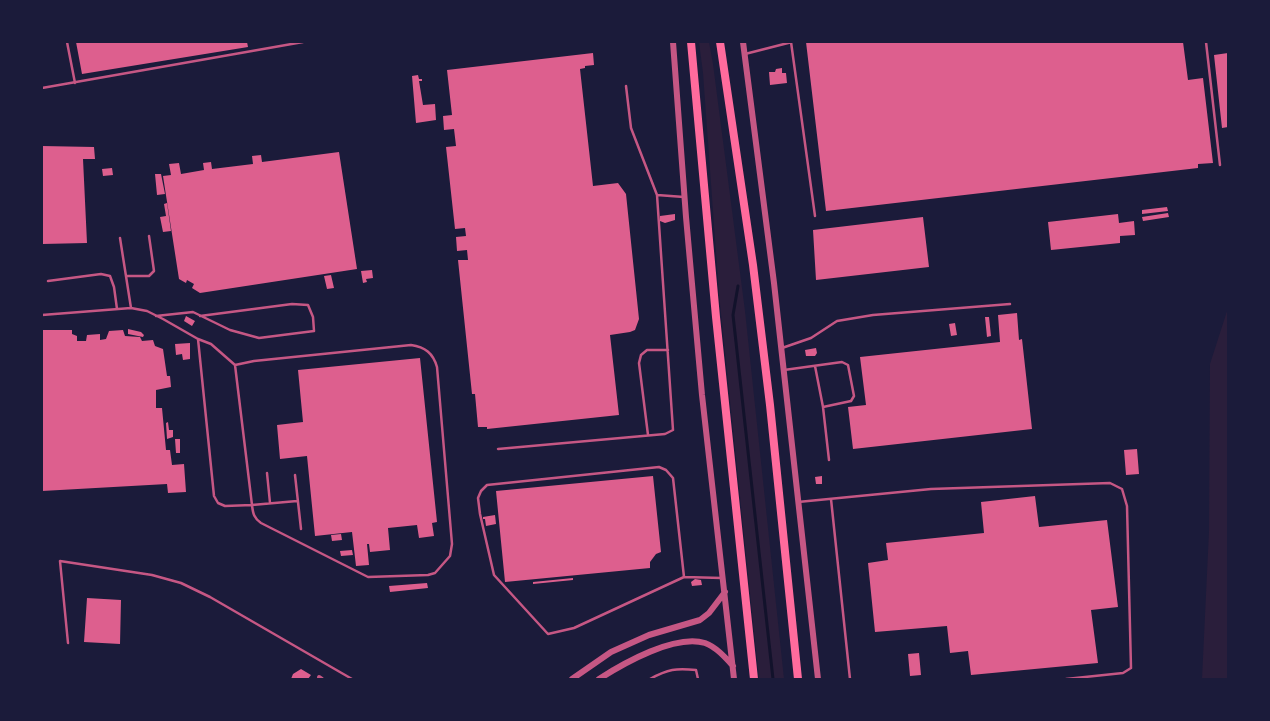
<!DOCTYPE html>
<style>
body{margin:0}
#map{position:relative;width:1270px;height:721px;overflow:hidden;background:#1b1b3a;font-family:Montserrat,sans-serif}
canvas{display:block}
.frame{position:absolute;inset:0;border:43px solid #1b1b3a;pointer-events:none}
</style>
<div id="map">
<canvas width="1270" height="721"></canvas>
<div class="frame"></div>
</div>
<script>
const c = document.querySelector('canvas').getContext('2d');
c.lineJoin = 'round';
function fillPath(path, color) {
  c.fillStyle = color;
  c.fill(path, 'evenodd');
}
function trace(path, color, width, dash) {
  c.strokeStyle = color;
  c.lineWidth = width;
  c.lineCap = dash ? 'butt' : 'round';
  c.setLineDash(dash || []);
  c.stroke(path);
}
const green = new Path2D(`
 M699,42H709L713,64L745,311L784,679H759L719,294L703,73Z
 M1228,308V679H1202L1209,532L1210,364Z`);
const stream = new Path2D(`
 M738,286L733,315L773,679`);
const building = new Path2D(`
 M76,42H247L248,47L82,74Z
 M806,42H1183L1188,80L1203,78L1213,163L1198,164V168L826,211Z
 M593,53L594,65L585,66V68L580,69L593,186L618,183L626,194L639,319L635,330L630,332L610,335L619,415L487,429V427H478L475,394H472L458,260H468L467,250L457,251L456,237L466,236L465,228L455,229L446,147L456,146L454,129L444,130L443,116L452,115L447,70Z
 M1228,53V127L1222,128L1214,55Z
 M782,68V73H786L787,83L770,85L769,72H775L776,69Z
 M418,75L419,79H422V81H419L423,105L435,104L436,120L416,123L412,76Z
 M42,146L94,147L95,159H83L87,243L42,244Z
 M339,152L357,269L200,293L192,288L194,284L187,280L186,283L179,279L163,176L171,175L169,164L179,163L181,174L204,170L203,163L211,162L212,169L253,164L252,156L261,155L262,162Z
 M112,168L113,175L103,176L102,169Z
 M155,174H161L165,194L157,195Z
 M167,203L171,231L163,232L160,217L166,216L164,204Z
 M1167,207L1168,211L1142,214V210Z
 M1168,213L1169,217L1143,221L1142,217Z
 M675,214V220L665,223L660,221V216Z
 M1118,214L1119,223L1134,221L1135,235L1120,236V243L1051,250L1048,222Z
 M923,217L929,267L816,280L813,230Z
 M372,270L373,278L366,279L367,282L363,283L361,271Z
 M331,275L334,288L327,289L324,276Z
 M1017,313L1019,340L1022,339L1032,429L853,449L848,407L866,405L860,357L1000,342L998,315Z
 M186,316L195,321L192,326L184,321Z
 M985,317H989L991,336L987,337Z
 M955,323L957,335L951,336L949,324Z
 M128,329L141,332L144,335L143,337L128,334Z
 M42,330H72V334L77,336V341H86L87,335L100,334V340L106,339L109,331L123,330L125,336L140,337L142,341L153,340L155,346L163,349L167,376H170L171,387L156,390V408H162L166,450H170L172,465L184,464L186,492L168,493L167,484L42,491Z
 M190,343V359L183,360L182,354L176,355L175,344Z
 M816,348L817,353L815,356H806L805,350Z
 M420,358L437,522L432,523L434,536L419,538L417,525L388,528L390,550L370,552L369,544H367L369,565L356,566L352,532L315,536L307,456L280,459L277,425L303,422L298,370Z
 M168,422L169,430H173V437L167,439L166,423Z
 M175,439H180V453H176Z
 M1137,449L1139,474L1126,475L1124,450Z
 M653,476L661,552L656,554L650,562V568L505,582L496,491Z
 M822,476V484H816L815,477Z
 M1035,496L1039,527L1107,520L1118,607L1091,610L1098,663L971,675L968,651L950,653L947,626L875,632L868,563L888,560L886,543L984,533L981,502Z
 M495,515L496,524L486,526L485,519H483V517Z
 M341,534L342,540L332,541L331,535Z
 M352,550L353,555L341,556L340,551Z
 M573,578V580L533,584V582Z
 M695,579L701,580L702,585L692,586L691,582Z
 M427,583L428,588L390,592L389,586Z
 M87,598L121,600L120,644L84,642Z
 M919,653L921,675L910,676L908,654Z
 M301,669L311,675L308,679H291L293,674Z`);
const service = new Path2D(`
 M67,42L75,83
 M791,42L815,216
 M1206,42L1220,165
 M745,54L792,42
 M626,86L631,128L657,195L684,197
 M42,88L303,42
 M120,238L131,308
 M126,276H149L154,271L149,236
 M48,281L101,274L110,276L114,287L117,309
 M42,315L131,308L147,311L163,319L198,339
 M156,316L193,312L230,330L259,338L314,331L313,317L308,305L292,304L200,316
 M198,339L211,344L235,365L252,505L225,506L218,503L214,496Z
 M782,348L811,338L837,321L873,315L1010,304
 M235,365L254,361L411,345C425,347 433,353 437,367L452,544L450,556L435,573L428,575L368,577L261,523C254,518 253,514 252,505L297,501
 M815,366L823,407
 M784,370L842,362L848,365L854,396L851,401L823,407L829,460
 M648,435L639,363L641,355L647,350H668
 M498,449L665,434L673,430L657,195
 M267,473L270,503
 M295,475L301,529
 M831,499L850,679
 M798,502L931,489L1110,483L1122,489L1127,506L1131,668L1123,673L1066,679
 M684,577L673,478L666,470L659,467L487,485L481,491L478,498L480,514L494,575L548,634L574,628L684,577L722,578
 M68,643L60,561L152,575L181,583L210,597L352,679
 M650,679C668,669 676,668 696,670L698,679`);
const minor = new Path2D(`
 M319,677L322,679`);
const tertiary = new Path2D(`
 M673,42L686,217L702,395L734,679
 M743,42L774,283L818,679
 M572,679L611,652L649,635L700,620L709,613L725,592
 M599,679C624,663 675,634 705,643C716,647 725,657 733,666`);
const trunk = new Path2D(`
 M691,42L716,317L754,679
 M720,42L753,265L770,405L798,679`);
fillPath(green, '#2a1e3b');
trace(stream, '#12122b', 3);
fillPath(building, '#dd5f8e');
trace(service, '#c65784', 2.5);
trace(minor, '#c65784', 4);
trace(tertiary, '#c65784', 6);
trace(trunk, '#ff6b9d', 8);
</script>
